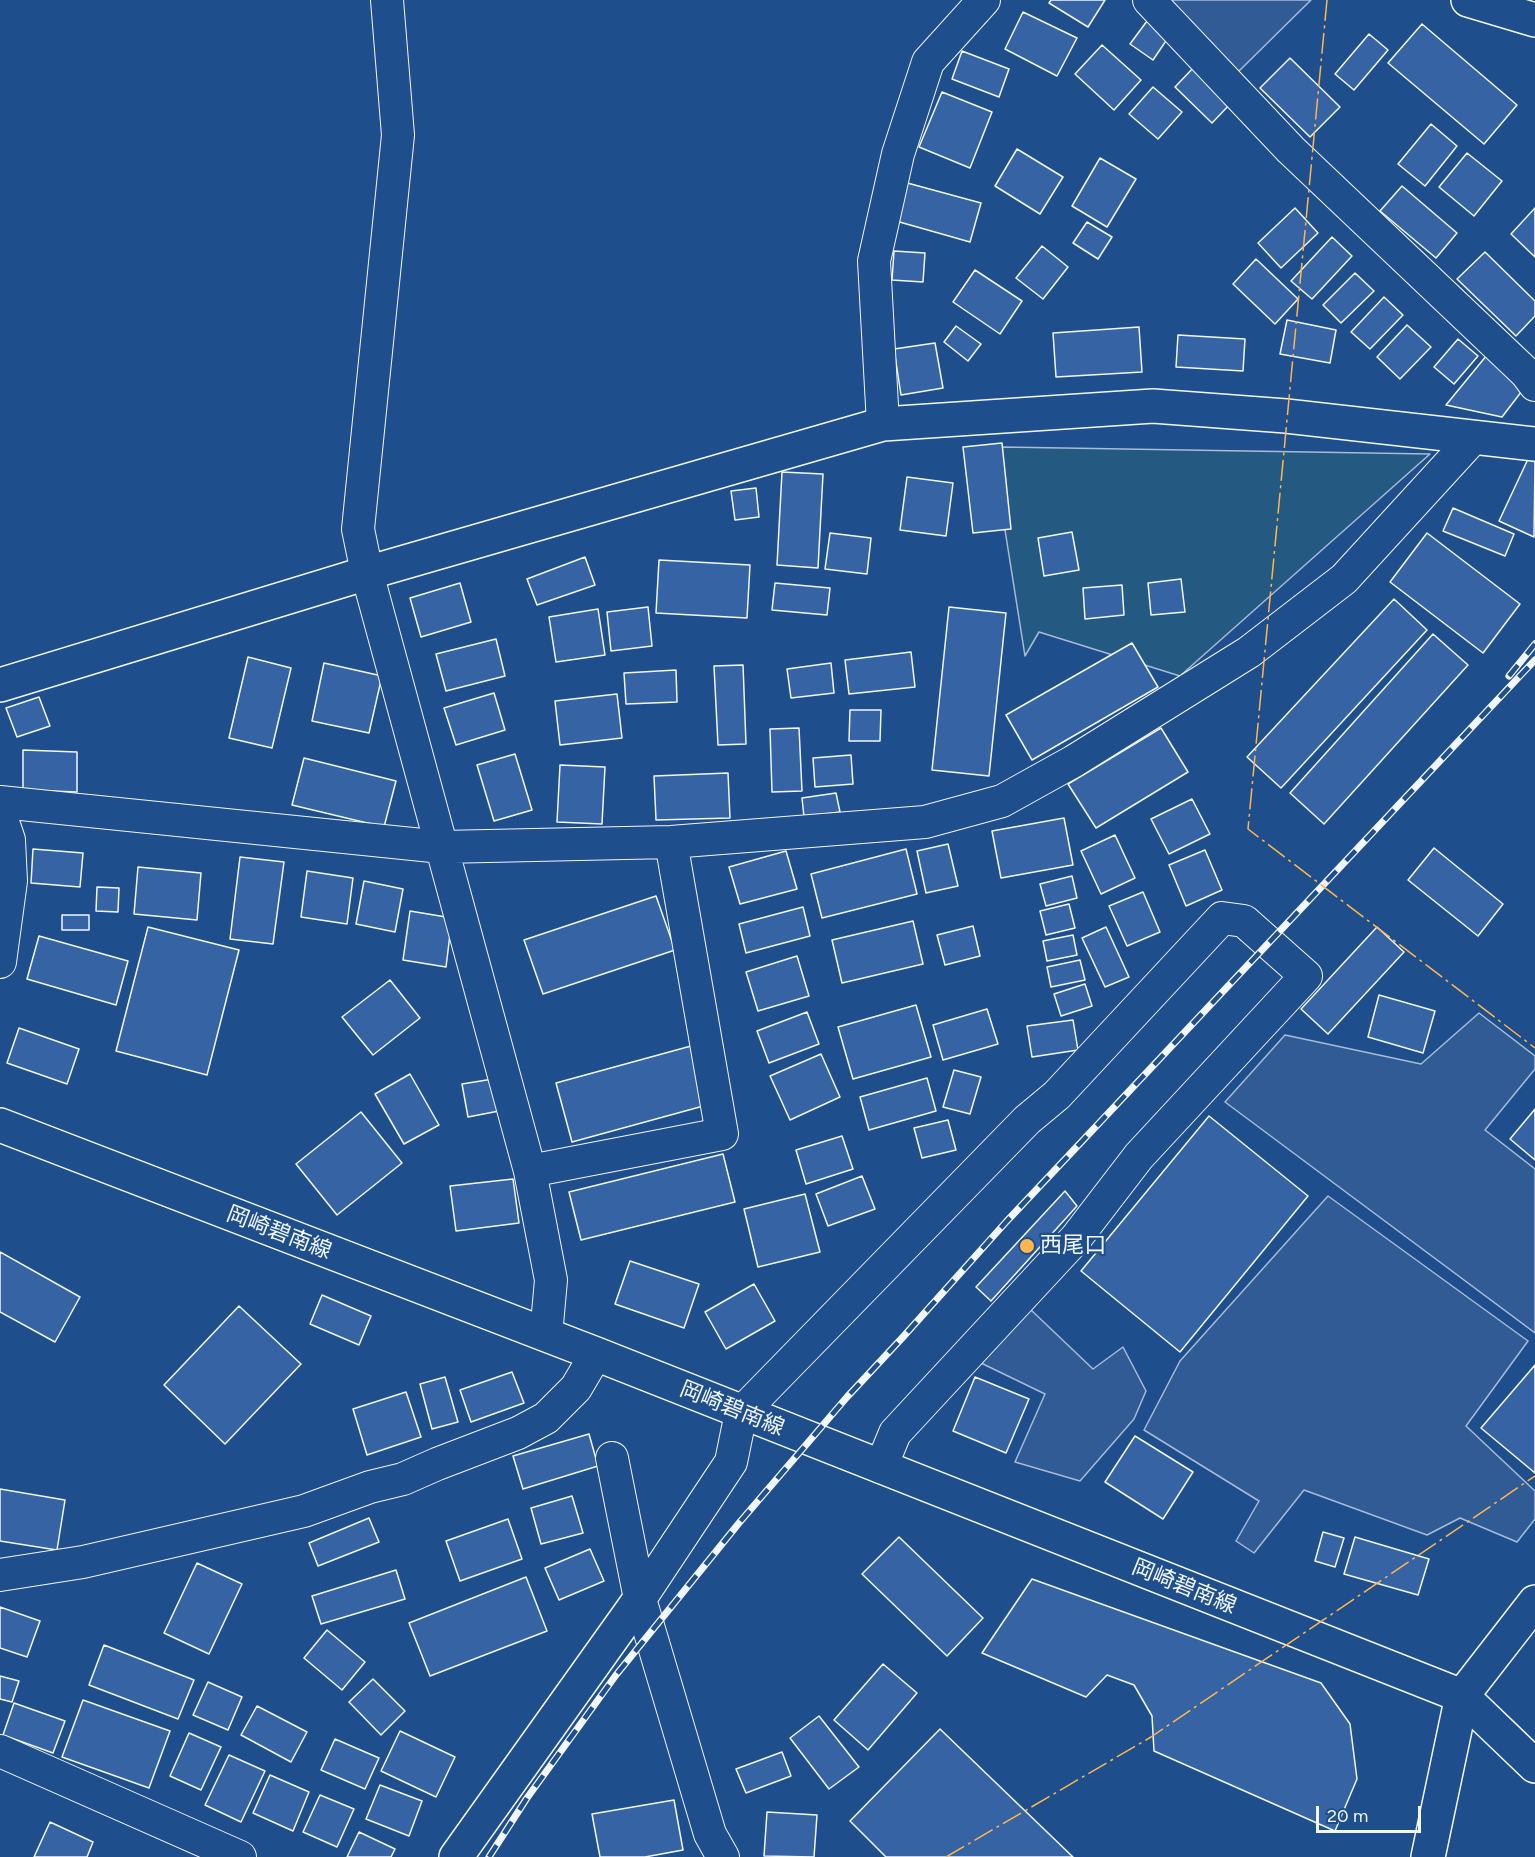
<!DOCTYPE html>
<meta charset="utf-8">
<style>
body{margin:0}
#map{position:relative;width:1535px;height:1857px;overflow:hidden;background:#1f4e8c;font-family:Figtree,sans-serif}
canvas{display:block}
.scale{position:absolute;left:1316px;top:1806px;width:105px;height:27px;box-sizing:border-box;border:3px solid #f2f6ff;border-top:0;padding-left:8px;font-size:18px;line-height:21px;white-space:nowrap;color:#f2f6ff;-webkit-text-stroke:4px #1f4e8c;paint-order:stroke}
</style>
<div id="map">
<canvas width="1535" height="1857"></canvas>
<div class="scale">20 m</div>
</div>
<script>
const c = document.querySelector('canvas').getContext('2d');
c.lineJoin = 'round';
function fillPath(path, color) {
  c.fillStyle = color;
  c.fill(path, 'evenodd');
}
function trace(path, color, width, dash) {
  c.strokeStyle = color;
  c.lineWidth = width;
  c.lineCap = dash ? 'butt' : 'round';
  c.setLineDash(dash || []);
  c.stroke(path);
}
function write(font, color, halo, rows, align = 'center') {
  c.font = font + ' Figtree,"Noto Sans JP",sans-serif';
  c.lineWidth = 4.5;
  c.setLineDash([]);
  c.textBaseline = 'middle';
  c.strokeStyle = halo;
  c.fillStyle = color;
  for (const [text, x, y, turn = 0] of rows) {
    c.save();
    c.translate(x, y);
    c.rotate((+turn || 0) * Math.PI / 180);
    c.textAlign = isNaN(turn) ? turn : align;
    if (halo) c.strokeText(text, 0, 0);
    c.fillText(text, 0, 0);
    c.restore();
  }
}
const green = new Path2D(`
 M1002,447L1430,454L1180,676L1039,632L1025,656L1005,530Z`);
const parking = new Path2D(`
 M1167,0H1311L1238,72Z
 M1479,1013L1535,1056V1069L1485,1130L1535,1169V1333L1225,1102L1285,1035L1421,1064Z
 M1328,1196L1528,1341L1466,1426L1535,1491V1519L1517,1542L1460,1518L1427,1535L1304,1490L1254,1553L1236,1541L1259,1501L1144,1430L1180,1361Z
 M1030,1309L1093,1369L1123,1347L1146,1391L1134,1419L1080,1481L1015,1462L1045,1394L981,1363Z`);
const building = new Path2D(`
 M1051,0H1105L1088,27L1049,3Z
 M1023,12L1077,38L1057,76L1005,49Z
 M1150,17L1172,32L1153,60L1130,44Z
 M1422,24L1517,105L1484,144L1388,63Z
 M1369,34L1388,50L1354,90L1335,74Z
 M1102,45L1141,80L1114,110L1075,74Z
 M962,51L1009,69L999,97L952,79Z
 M1290,58L1340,107L1310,137L1260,88Z
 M1195,66L1232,102L1212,123L1175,87Z
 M1153,87L1182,112L1158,139L1129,114Z
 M942,92L992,112L970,168L919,147Z
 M1431,124L1457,146L1425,186L1398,164Z
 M1017,149L1063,177L1040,214L995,186Z
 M1467,153L1502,181L1474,216L1439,187Z
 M1100,158L1136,179L1107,227L1072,206Z
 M900,181L981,203L970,242L889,219Z
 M1402,186L1457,233L1436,258L1380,211Z
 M1295,208L1318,233L1281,268L1258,243Z
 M1535,208V257L1511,234Z
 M1087,222L1112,237L1098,259L1073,243Z
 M1332,237L1352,256L1312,299L1291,281Z
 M1042,246L1068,267L1043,299L1016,278Z
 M894,251L925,253L923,282L892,280Z
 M1485,252L1535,301V316L1516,336L1457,279Z
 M1256,259L1298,299L1275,324L1233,284Z
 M975,270L1022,301L1000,334L953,302Z
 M1355,273L1374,291L1341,323L1323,305Z
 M1384,297L1403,315L1370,349L1351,332Z
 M1287,320L1336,330L1330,363L1280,354Z
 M1407,325L1431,347L1400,379L1377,357Z
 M956,326L981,344L968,361L944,342Z
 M1139,327L1142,372L1056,377L1053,333Z
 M1178,335L1245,339L1243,371L1176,367Z
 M1458,339L1478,356L1454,384L1434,367Z
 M935,343L943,388L901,395L894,349Z
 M1487,355L1525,387L1502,417L1446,405Z
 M1002,443L1011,529L973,533L963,447Z
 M1528,459L1535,462L1534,537L1499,521Z
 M782,472L823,474L818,568L777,565Z
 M907,477L953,483L946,536L900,530Z
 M756,488L759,517L735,520L731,491Z
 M1453,508L1514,534L1505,556L1443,531Z
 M1072,532L1079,570L1044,576L1038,538Z
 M830,533L871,538L867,574L825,569Z
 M1427,533L1520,604L1483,653L1390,582Z
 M585,557L595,585L537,605L527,579Z
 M659,560L750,565L747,618L656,613Z
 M1181,579L1185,612L1151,615L1148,583Z
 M460,583L471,622L421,637L410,598Z
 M775,583L830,588L827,615L772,610Z
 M1122,585L1124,615L1085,619L1083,588Z
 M1394,599L1427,630L1281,788L1247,757Z
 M648,607L652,646L611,651L607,612Z
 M949,607L1006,613L989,776L932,770Z
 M598,609L605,655L556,662L549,617Z
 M1433,634L1468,665L1324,824L1290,793Z
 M496,639L505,676L446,691L436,654Z
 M1132,643L1158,687L1032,760L1006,715Z
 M911,652L915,687L849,694L845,660Z
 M248,657L291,668L272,748L229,738Z
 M324,663L382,676L369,733L312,721Z
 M831,663L834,693L791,698L787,669Z
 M743,665L746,744L718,745L714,666Z
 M676,670L677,702L626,704L624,673Z
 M494,693L505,730L456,745L444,708Z
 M617,694L622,738L560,745L555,701Z
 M39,697L50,726L17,737L6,708Z
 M850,710H881L880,741H849Z
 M799,728L802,791L772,792L770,729Z
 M1161,728L1188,772L1096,828L1068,784Z
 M23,750L77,752V792L23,790Z
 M515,754L532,810L494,821L477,765Z
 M851,755L853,784L815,787L813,758Z
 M304,758L396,781L384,827L292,805Z
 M560,765L605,767L602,824L557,822Z
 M728,773L730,818L656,820L654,776Z
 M836,793L840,812L804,817L802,798Z
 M1192,799L1210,834L1169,854L1151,819Z
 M1064,818L1073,865L1001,878L992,831Z
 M1115,835L1135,878L1101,894L1081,851Z
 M948,844L958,886L926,893L917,851Z
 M1434,848L1503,904L1478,936L1408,880Z
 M33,849L83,853L80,887L31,883Z
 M906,849L917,894L822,918L811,874Z
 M1205,850L1222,890L1186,906L1169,865Z
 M786,851L797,889L740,904L729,867Z
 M240,857L284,862L273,944L230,939Z
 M138,867L201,873L197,920L134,914Z
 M307,871L353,878L347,924L301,917Z
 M1072,876L1077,898L1046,906L1040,884Z
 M364,881L403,889L395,932L356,924Z
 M97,887L119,888L118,912L96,911Z
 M1143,892L1160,932L1127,946L1109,906Z
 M656,896L675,950L543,994L524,940Z
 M1069,904L1075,928L1046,935L1040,911Z
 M803,907L810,936L746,953L739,924Z
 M410,911L452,918L446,967L403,960Z
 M62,915H89V930H62Z
 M913,921L923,964L842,983L832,940Z
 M973,926L980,956L945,965L937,935Z
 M148,927L239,950L207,1075L116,1051Z
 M1106,927L1129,977L1105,987L1082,938Z
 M1377,927L1404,952L1328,1034L1301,1009Z
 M1073,935L1077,955L1047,961L1043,941Z
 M39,936L128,961L116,1005L27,979Z
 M797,956L809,996L758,1011L746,972Z
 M1080,960L1085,980L1051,987L1047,967Z
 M390,980L420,1018L373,1055L342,1017Z
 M1085,984L1092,1006L1061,1016L1054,994Z
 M1379,995L1435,1011L1423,1053L1368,1037Z
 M916,1005L931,1057L853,1079L838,1027Z
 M987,1009L998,1044L943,1060L933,1025Z
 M807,1012L819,1044L769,1063L757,1031Z
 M1073,1020L1078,1050L1032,1057L1027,1026Z
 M19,1028L79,1049L67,1084L7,1063Z
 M691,1046L707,1105L572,1142L556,1083Z
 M821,1054L840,1097L790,1120L770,1076Z
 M954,1070L981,1077L970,1114L943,1107Z
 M410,1074L439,1125L404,1144L375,1094Z
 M927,1078L936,1111L869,1130L860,1097Z
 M493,1079L499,1111L468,1117L462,1084Z
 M1535,1109V1160L1510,1139Z
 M361,1112L402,1163L337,1215L296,1164Z
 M1209,1116L1308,1196L1180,1352L1081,1271Z
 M948,1120L956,1150L922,1158L914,1128Z
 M842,1136L853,1169L806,1184L796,1150Z
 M723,1154L735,1202L581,1240L569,1192Z
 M862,1176L875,1209L828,1226L816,1194Z
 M513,1179L519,1223L456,1231L450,1186Z
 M1065,1191L1077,1206L991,1301L976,1287Z
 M805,1194L820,1252L758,1267L744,1209Z
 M0,1252L80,1297L55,1342L0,1312Z
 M630,1261L699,1284L684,1328L615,1304Z
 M754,1284L775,1321L726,1349L705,1312Z
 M322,1295L371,1316L359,1345L310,1324Z
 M239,1306L301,1364L225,1444L164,1385Z
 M1535,1365V1473L1481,1428Z
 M512,1372L524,1403L471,1422L460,1390Z
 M445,1377L458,1422L432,1429L420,1384Z
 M975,1377L1029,1399L1006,1453L953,1431Z
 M406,1392L421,1437L367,1455L353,1409Z
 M589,1434L598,1466L523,1489L513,1456Z
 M1135,1436L1193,1472L1163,1519L1105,1482Z
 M0,1489L65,1500L57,1550L0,1541Z
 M572,1496L583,1533L541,1544L531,1508Z
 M369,1518L379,1542L318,1566L309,1543Z
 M508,1519L522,1559L460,1581L446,1541Z
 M1323,1532L1344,1538L1335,1567L1315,1561Z
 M899,1537L983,1618L947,1656L862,1574Z
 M1355,1537L1429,1559L1418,1595L1344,1574Z
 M590,1549L604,1581L559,1600L545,1568Z
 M197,1563L242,1584L209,1654L164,1633Z
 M396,1570L405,1599L321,1624L312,1596Z
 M526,1577L547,1631L430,1676L409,1623Z
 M1032,1579L1321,1683L1350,1724L1357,1779L1335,1831L1154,1751L1152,1716L1134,1685L1107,1675L1086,1697L982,1653Z
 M0,1607L40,1621L27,1657L0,1648Z
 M327,1630L365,1662L342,1690L304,1658Z
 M104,1645L194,1680L178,1719L89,1685Z
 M883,1664L917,1693L868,1750L834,1720Z
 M0,1676L19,1681L12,1702L0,1699Z
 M373,1679L405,1711L381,1735L349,1702Z
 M208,1682L242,1697L228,1730L193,1715Z
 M83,1700L170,1731L149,1788L62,1757Z
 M14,1703L65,1721L53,1753L3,1735Z
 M257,1706L307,1732L291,1762L241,1735Z
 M819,1716L859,1767L829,1789L790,1738Z
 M940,1729L1073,1857H886L850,1821Z
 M400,1731L455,1757L436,1797L381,1771Z
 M189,1733L221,1747L201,1790L170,1776Z
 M335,1739L379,1758L365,1789L321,1770Z
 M782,1752L791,1776L746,1793L736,1769Z
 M229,1755L265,1771L241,1822L205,1805Z
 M270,1775L309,1792L293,1831L253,1813Z
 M380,1785L422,1801L409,1836L366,1819Z
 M320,1795L354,1809L337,1847L303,1832Z
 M674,1800L683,1850L645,1857H600L592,1814Z
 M767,1812L817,1815L814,1857L764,1856Z
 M50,1822L93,1842L87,1857H34Z
 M359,1832L395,1849L391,1857H347Z`);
const minor = new Path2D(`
 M387,0L398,135L358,529L367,573L530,1171L551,1280L546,1335
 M1149,0L1291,150L1526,373L1535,385
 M883,424L874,261L898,154L928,62L984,0
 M0,802L442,847L671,842L925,822L1002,801L1074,761L1249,652L1344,579L1474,437
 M0,813L9,840L11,881L0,962
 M530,1171L722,1134L671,842
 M612,1458L640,1599L710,1834L723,1857
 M0,1575L83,1562L304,1511L370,1487L403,1479L437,1464L518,1433L546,1418L576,1388L596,1354
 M640,1599L731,1462L741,1413L1027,1120L1057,1095L1222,918L1244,921L1306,976L1139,1156L1076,1238L895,1433L881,1467
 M0,1751L240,1857`);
const tertiary = new Path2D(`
 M1468,0L1535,20
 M0,685L367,573L883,424L1153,406L1286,416L1535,444
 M1462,1696L1535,1766
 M456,1857L640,1599`);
const primary = new Path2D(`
 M0,1125L596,1354L1462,1696
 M1428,1857L1462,1696L1535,1602`);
const rail = new Path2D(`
 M1509,676L1535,644
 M489,1857L527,1798L616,1675L739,1523L847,1397L903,1337L1006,1222L1535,660`);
const power = new Path2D(`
 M1327,0L1248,829L1535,1048
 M946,1857L1151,1737L1535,1476`);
const markers = [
 [1027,1246,8,"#ffb74d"]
];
const streetNames = [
 ["岡崎碧南線",279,1233,21],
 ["岡崎碧南線",732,1409,22],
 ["岡崎碧南線",1184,1587,22]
];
const poiNames = [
 ["西尾口",1040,1246]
];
fillPath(green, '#245a82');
trace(green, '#a8bbd7', 1.5);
fillPath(parking, '#305b95');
trace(parking, '#a8bbd7', 1.5);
fillPath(building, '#3563a3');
trace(building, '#f2f6ff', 1.5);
trace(minor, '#f2f6ff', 34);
trace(tertiary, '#f2f6ff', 36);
trace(primary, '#f2f6ff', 36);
trace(minor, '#1f4e8c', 32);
trace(tertiary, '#1f4e8c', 33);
trace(primary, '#1f4e8c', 33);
trace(rail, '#f2f6ff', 7);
trace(rail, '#1f4e8c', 4.5, [14]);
trace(power, '#ffb74d', 1.5, [21, 4.5, 3, 4.5]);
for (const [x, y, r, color] of markers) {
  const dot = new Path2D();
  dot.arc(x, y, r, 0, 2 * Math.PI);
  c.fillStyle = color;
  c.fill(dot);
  trace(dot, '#1f4e8c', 2);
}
write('22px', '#f2f6ff', '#1f4e8c', streetNames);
write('22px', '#f2f6ff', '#1f4e8c', poiNames, 'left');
</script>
